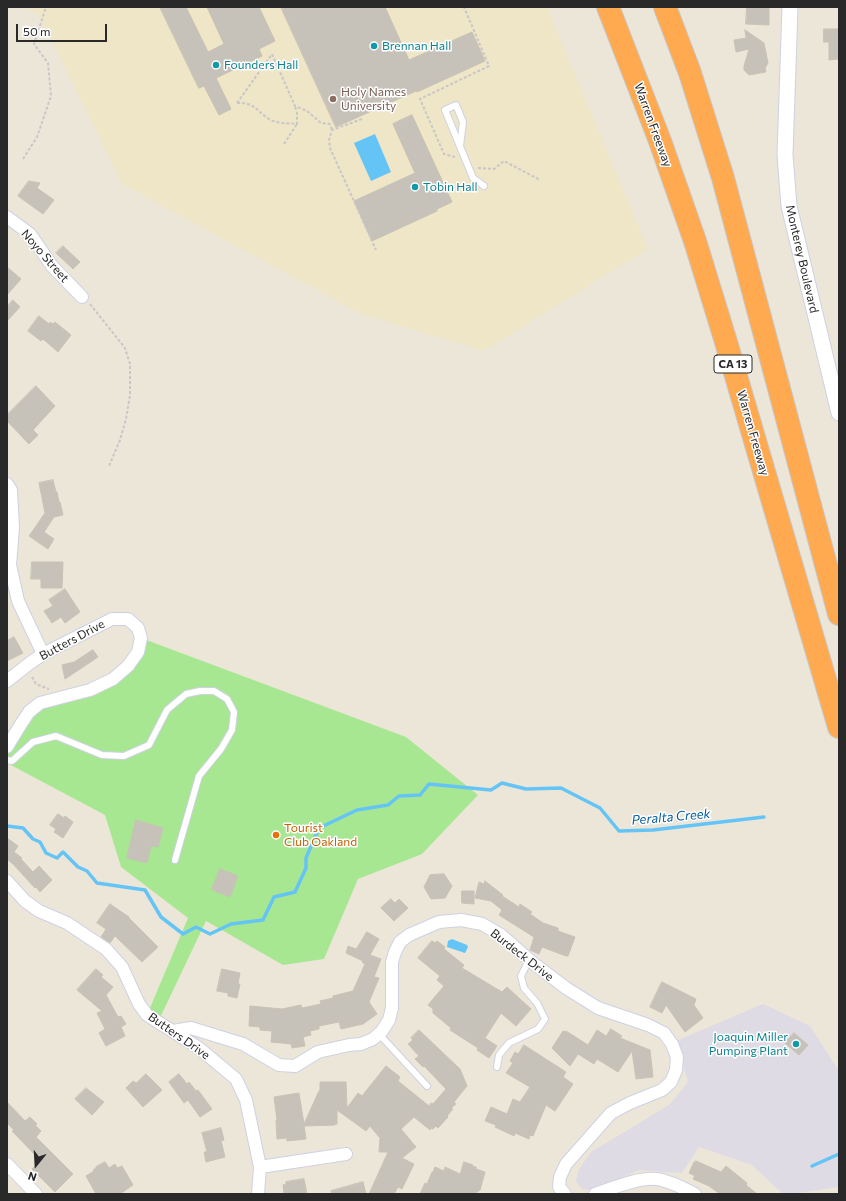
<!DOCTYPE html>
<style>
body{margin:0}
#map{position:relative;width:846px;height:1201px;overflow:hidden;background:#ece6d9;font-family:Commissioner,sans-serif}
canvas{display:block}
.frame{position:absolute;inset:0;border:8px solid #292929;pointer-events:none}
.north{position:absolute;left:16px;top:1145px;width:40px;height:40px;-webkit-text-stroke:3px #fff;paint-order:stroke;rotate:198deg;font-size:11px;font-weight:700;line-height:16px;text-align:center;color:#292929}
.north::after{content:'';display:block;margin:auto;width:14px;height:18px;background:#292929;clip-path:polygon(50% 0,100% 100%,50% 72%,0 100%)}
.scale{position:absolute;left:16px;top:24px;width:91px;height:18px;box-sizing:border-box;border:2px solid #292929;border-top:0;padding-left:5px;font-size:12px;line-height:14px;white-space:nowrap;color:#292929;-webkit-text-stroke:3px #fff;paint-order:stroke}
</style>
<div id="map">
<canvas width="846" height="1201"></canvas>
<div class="frame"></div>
<div class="north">N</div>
<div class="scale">50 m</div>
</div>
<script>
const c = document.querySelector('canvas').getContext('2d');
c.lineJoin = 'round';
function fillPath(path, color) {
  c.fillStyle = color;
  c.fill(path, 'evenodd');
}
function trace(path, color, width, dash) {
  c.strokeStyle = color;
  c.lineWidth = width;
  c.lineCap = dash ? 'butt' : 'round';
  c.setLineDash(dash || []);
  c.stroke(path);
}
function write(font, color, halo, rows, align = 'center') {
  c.font = font + ' Commissioner,sans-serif';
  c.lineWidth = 3;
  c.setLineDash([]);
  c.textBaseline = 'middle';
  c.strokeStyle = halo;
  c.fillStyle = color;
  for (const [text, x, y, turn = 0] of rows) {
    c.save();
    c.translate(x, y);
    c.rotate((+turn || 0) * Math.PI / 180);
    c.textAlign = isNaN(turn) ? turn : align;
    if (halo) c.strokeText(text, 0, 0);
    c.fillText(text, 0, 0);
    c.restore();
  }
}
const industrial = new Path2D(`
 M763,1004L810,1026L839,1071V1187L791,1194H783L752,1165L699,1147L682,1173L639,1170L592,1190L582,1189L576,1181L579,1169L591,1152L669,1105L688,1082L676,1041Z`);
const education = new Path2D(`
 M23,7H547L648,249L484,351L361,314L122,184L39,15Z`);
const green = new Path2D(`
 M141,638L406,737L478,795L422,854L358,879L324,959L283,965L206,921L158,1022L147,1015L188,918L121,867L105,815L7,763V747L29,712L113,679Z`);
const water = new Path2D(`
 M375,134L391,172L371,181L354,143Z
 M452,939L467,945L468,947L465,953L447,947L448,941Z`);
const stream = new Path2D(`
 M7,826L23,828L33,839L40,842L46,853L57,858L63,852L78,867L87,871L97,883L145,890L161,917L183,934L196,927L210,934L231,924L263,920L274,897L295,892L306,868V858L319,828L357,810L388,805L399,796L420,795L429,784L491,790L502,783L526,789L561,788L600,808L619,831L653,830L764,817
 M812,1166L839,1154`);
const building = new Path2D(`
 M160,7H186L208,52L224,44L207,7H259L275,41L259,49L262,56L216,78L231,109L219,115L204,86L199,88Z
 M281,7H385L409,60L472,32L485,61L417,92L416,91L336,127Z
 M747,7H769V25L746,24Z
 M824,29H839V59L829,60V42H824Z
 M745,30L764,43L768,63L765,68L766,72L749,75L744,70V66L749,49L736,52L734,40L746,38Z
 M412,115L452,202L437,209V211L372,241L354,201L415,173L393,124Z
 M29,181L40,183L37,188L54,200L43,214L18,196Z
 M63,246L80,262L73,269L56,253Z
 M7,267L21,279L7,295Z
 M13,300L20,307L7,321V307Z
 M39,316L49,324L50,322L53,324L55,322L71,335L58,352L43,339L41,341L28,331Z
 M36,386L55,406L33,430L38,435L29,444L7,421V415Z
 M53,480L56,492H57L59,502H60L63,515L54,517L44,532L54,539L48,549L29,536L45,513L39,483Z
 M32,562H63L62,588H41V579H31Z
 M65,589L80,612L65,623L61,617L52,623L44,611L53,606L49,600Z
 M14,637L23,653L7,661V641Z
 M93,650L98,657L65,679L62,665L74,662Z
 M58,814L64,818L65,816L73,822L63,838L54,832L56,829L50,825Z
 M136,820L163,828L158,847L151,846L147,863L127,858Z
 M7,838L18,846L14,852L22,858L21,859L33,872L39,866L52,880L40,892L36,887L35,888L13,864L8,860L7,861Z
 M220,869L238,876L230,897L212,890Z
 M444,874L452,886L445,898L431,899L424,887L430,875Z
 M485,881L503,895L502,896L519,907L520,904L532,912L530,914L543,923L558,928V931L575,937L568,956H566L542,947L539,954L530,950L534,937L499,915L502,910L491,901L475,898L479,882L484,884Z
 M462,891H474V904L462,903Z
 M391,899L395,903L399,899L408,908L394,921L381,908Z
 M110,904L129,917V918L158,947L142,962L115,936L110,943L101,937L106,929L97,923Z
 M367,932L379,939L370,955L381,959L374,977L379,978L369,1002L377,1014L363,1024L341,1029L339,1022L319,1026V1029L310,1031L311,1035L303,1037L305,1046L292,1048L291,1044L271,1042L272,1031L260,1030V1027L249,1026L250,1006L282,1009L301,1005L302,1008L321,1004L320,1001L333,998V996L353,991L365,964L362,962L363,961L346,953L348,946L356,949Z
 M432,941L435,943L437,941L445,947L444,949L464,965L462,968L502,992L507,987L531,1009L516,1026L501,1013L485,1038L497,1046L489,1058L477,1050L478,1048L450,1030L451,1028L433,1013V1009L428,1005L444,986L437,980L440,976L418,958Z
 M96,969L103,975L101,977L113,987L106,995L118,1017L121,1016L126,1024L121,1027L125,1036L106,1046L99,1033L105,1029L97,1013L102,1011L77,990Z
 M222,969L240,973L238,984H240L237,998L228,996V993L217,991Z
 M662,982L696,999L694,1005L703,1018L685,1032L666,1005L662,1013L650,1007Z
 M611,1029L622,1036L620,1038L650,1050L653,1077L636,1079L632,1051L618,1072L597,1059L594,1064L578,1054L570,1066L552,1048L563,1031L566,1032V1031L588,1045L597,1030L606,1036Z
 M419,1030L460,1069L467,1086L454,1102L456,1104L451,1108L453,1109L447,1116L448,1117L438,1128L436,1126L433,1129L431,1128L430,1130L414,1117L401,1129L416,1147L402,1158L414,1164L402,1189L398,1187L394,1194H369L388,1152H379L380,1138L370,1126L366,1131L337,1110V1124H335V1125L304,1126L306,1139L287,1141V1138L277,1139L276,1120H277L274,1097L299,1093L304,1124L318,1093L320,1090V1082H346L347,1108L358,1093L362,1096L386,1066L400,1077L398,1081L429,1106L431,1103L433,1104L446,1089L424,1066L423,1067L415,1059L419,1056L408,1044L413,1040L411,1038Z
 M794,1033L808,1045L799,1055L785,1043Z
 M524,1045L566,1072L563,1077L573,1084L555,1111L546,1105L533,1136L530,1135L529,1139L515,1133L514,1136L495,1127L496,1125L485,1121L491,1107L507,1114L513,1099L520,1102L530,1087L506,1073L513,1063L510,1061L515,1052L518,1054Z
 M146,1074L162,1090L143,1107L126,1088L133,1081L136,1083Z
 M179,1074L187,1084L189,1082L196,1091L198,1090L212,1109L200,1117L188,1100L184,1103L169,1082Z
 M86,1088L104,1102L92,1115L75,1099Z
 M7,1102L25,1121L30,1117L37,1124L35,1125L41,1131L36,1137L73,1174L55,1192L32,1169L41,1161L12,1131L14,1130L7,1123Z
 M221,1128L224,1140L221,1141L225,1157L206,1162L204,1152H207L202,1133Z
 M696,1161L721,1172L726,1166L747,1183L746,1185L757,1194H720L709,1186L693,1179L695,1176L689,1173L694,1162H696Z
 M105,1162L109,1168L115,1164L117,1168L122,1166L133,1185L120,1194H96L86,1176L94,1171L93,1170L96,1168V1167Z
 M464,1162L473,1165L472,1166L476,1167V1169L485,1172L480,1190L474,1194H420L425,1183L427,1184L432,1172H433L435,1167L444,1171L445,1167L460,1174Z
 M304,1179L307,1194H284L283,1185L286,1184V1182Z
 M363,1182L366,1194H332L331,1191Z`);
const path = new Path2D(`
 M272,54L295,106L307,111L321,123L330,124L332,130
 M237,103C255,102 256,111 269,119C277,124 288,123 297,124V113L295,106
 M237,103L272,54
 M362,119L332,130L329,140L330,148L376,250
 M284,144L297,124
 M455,157L444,154L420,99L489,66L464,7
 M23,159L37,137L51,96L48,63L34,44L46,7
 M478,168L494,169L504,161L540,180
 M90,304L125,348L130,364V395L126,419L120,440L109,466
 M32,677L36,684L49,689`);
const service = new Path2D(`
 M460,146L463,122L456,105L445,110L473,178L484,186
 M7,760L12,761L33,742L56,736L102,755L124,756L149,745L167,710L186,694L200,691H214L227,699L234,712L232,730L221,749L199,776L175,860
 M379,1034L427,1086
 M497,1067L499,1055L509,1043L538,1029L545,1019L537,1003L524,988L521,976L529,960`);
const minor = new Path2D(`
 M7,217L30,234L52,266L82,297
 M7,484L11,490L13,527L10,565L18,601L43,654
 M7,681L30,663L43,654L112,619H128L138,628L141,638L138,652L128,666L113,679L90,690L40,703L29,712L21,724L7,747
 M7,881L25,901L39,911L67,923L106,949L122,967L139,1004L147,1015L199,1048L236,1079L246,1100L260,1167L258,1194
 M173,1031L191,1028L243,1044L279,1065L295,1066L318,1052L349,1045L361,1044L373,1039L382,1031L389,1020L392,1008V962L395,952L400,942L409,935L439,922L461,920L482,924L501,935L533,963L566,988L598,1008L648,1025L664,1033L672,1044L677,1057L676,1070L671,1082L662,1090L630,1103L611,1113L566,1164L560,1177L559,1187L565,1194
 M7,1164L36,1194
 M260,1167L346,1154
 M595,1194C613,1188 639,1177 657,1179C670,1181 683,1188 695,1194`);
const tertiary = new Path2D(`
 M790,7L785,155L789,206L839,413`);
const motorway = new Path2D(`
 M608,7L660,141L695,241L726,342L839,727
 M665,7L690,73L723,178L839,614`);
const markers = [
 [374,46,4,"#0f9aa8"],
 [216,65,4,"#0f9aa8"],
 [333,99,4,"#8d6e63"],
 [415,187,4,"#0f9aa8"],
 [276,835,4,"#e8710a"],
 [796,1044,4,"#0f9aa8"]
];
const shields = [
 [733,364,38]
];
const shieldNames = [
 ["CA 13",733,364]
];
const cultureNames = [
 ["Brennan Hall",382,46],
 ["Founders Hall",224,65],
 ["Tobin Hall",423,187],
 ["Joaquin Miller",788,1037,"right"],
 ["Pumping Plant",788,1051,"right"]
];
const educationNames = [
 ["Holy Names",341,92],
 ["University",341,106]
];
const streetNames = [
 ["Warren Freeway",653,125,70],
 ["Noyo Street",45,256,49],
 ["Monterey Boulevard",802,259,77],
 ["Warren Freeway",753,433,74],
 ["Butters Drive",72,640,-28],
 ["Burdeck Drive",522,955,38],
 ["Butters Drive",179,1036,35]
];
const foodNames = [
 ["Tourist",284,828],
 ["Club Oakland",284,842]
];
const waterNames = [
 ["Peralta Creek",671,817,-5]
];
fillPath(industrial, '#dedbe4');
fillPath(education, '#efe5c7');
fillPath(green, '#a8e792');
fillPath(water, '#65c4f6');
trace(stream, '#65c4f6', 3.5);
fillPath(building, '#c7c2b9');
trace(building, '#c7c2b3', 1);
trace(service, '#ced1e3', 8);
trace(minor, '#ced1e3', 14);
trace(tertiary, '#ced1e3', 17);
trace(motorway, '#c7c7c7', 24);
trace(path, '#c7c7c7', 2, [3, 2]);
trace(service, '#fff', 6);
trace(minor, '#fff', 12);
trace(tertiary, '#fff', 15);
trace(motorway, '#ffaa51', 22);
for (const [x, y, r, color] of markers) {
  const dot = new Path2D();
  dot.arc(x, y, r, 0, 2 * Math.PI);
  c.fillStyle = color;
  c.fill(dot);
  trace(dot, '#fff', 1.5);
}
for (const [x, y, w] of shields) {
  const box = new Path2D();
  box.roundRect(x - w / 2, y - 9, w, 18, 3);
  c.fillStyle = '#fff';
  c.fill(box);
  trace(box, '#292929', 1);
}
write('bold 11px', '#292929', null, shieldNames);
write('12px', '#0d838f', '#fff', cultureNames, 'left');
write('12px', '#785e54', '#fff', educationNames, 'left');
write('12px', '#292929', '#fff', streetNames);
write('12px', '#c56008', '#fff', foodNames, 'left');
write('italic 13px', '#055fa0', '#fff', waterNames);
</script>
